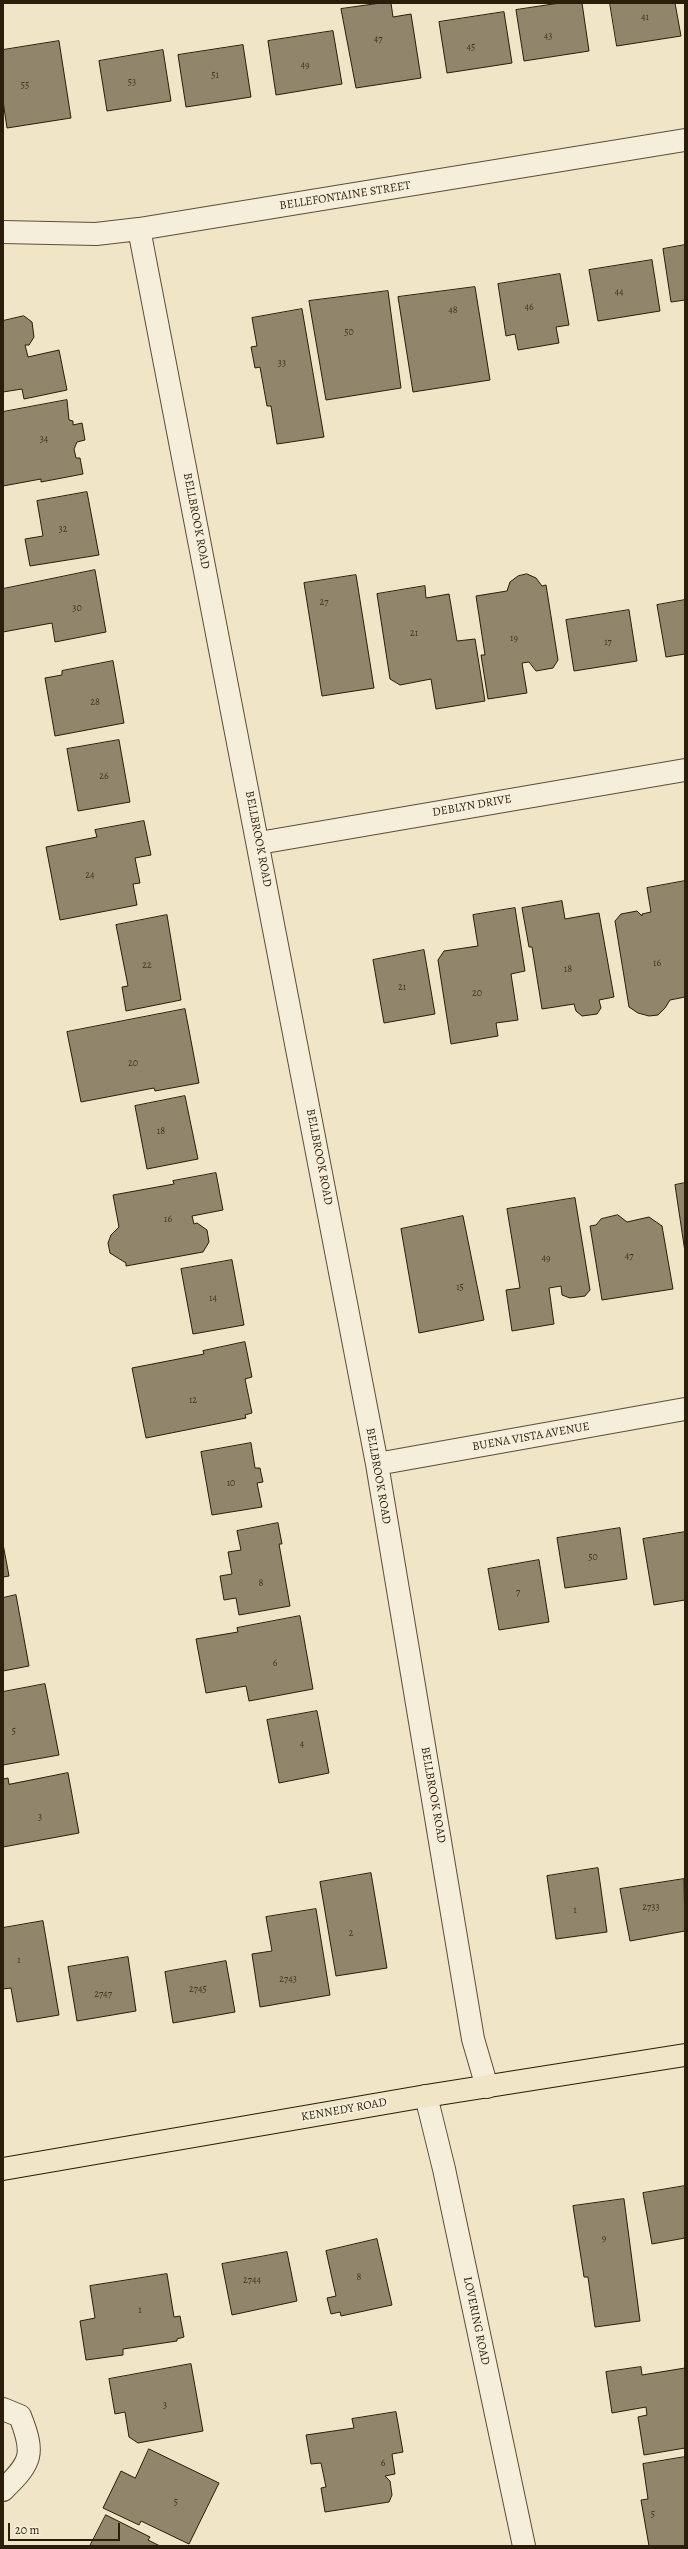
<!DOCTYPE html>
<style>
body{margin:0}
#map{position:relative;width:688px;height:2549px;overflow:hidden;background:#f0e5c6;font-family:Alegreya,serif}
canvas{display:block}
.frame{position:absolute;inset:0;border:4px solid #2a1d0a;pointer-events:none}
.scale{position:absolute;left:8px;top:2523px;width:112px;height:18px;box-sizing:border-box;border:2px solid #2a1d0a;border-top:0;padding-left:5px;font-size:12px;line-height:14px;white-space:nowrap;color:#2a1d0a;-webkit-text-stroke:3px #f5eeda;paint-order:stroke}
</style>
<div id="map">
<canvas width="688" height="2549"></canvas>
<div class="frame"></div>
<div class="scale">20 m</div>
</div>
<script>
const c = document.querySelector('canvas').getContext('2d');
c.lineJoin = 'round';
function fillPath(path, color) {
  c.fillStyle = color;
  c.fill(path, 'evenodd');
}
function trace(path, color, width, dash) {
  c.strokeStyle = color;
  c.lineWidth = width;
  c.lineCap = dash ? 'butt' : 'round';
  c.setLineDash(dash || []);
  c.stroke(path);
}
function write(font, color, halo, rows, align = 'center') {
  c.font = font + ' Alegreya,serif';
  c.lineWidth = 4;
  c.setLineDash([]);
  c.textBaseline = 'middle';
  c.strokeStyle = halo;
  c.fillStyle = color;
  for (const [text, x, y, turn = 0] of rows) {
    c.save();
    c.translate(x, y);
    c.rotate((+turn || 0) * Math.PI / 180);
    c.textAlign = isNaN(turn) ? turn : align;
    if (halo) c.strokeText(text, 0, 0);
    c.fillText(text, 0, 0);
    c.restore();
  }
}
const building = new Path2D(`
 M381,3H391L393,17L411,14L421,78L356,88L341,9Z
 M560,3H582L589,51L524,61L516,10Z
 M610,3H675L681,36L617,46Z
 M504,12L512,63L447,73L439,22Z
 M333,31L342,84L276,95L268,41Z
 M59,41L71,118L7,128L3,101V50Z
 M243,45L251,97L186,107L178,55Z
 M163,50L171,101L107,111L99,61Z
 M685,245V300L671,302L663,249Z
 M652,260L660,311L598,321L589,270Z
 M560,274L569,325L556,327L559,343L518,350L515,334L506,336L498,284Z
 M475,287L490,380L413,392L398,297Z
 M388,291L401,388L326,400L309,301Z
 M302,309L324,437L277,444L271,406H267L260,367L255,368L251,347L257,346L252,318Z
 M24,316L32,322L34,337L29,345H25L28,357L59,350L67,390L24,399L22,389L3,392V321Z
 M67,400L69,420L73,421V425L82,423L85,440L77,442L74,449L76,458H80L83,474L41,482V479L3,486V412Z
 M87,492L99,555L30,566L25,539L43,536L37,501Z
 M95,570L106,632L55,642L52,623L3,632V589Z
 M527,574L536,578L542,586L546,585L558,660L553,668L536,671L529,662L522,663L527,693L488,699L481,655H485L476,596L507,591L510,582L518,576Z
 M356,575L374,688L322,696L304,583Z
 M425,586L426,598L449,594L457,641L475,639L485,701L436,709L431,679L400,685L390,679L377,594Z
 M685,600V654L666,657L657,605Z
 M629,610L637,661L574,671L566,620Z
 M113,661L124,723L55,736L45,678L62,675V671Z
 M119,740L130,802L78,811L67,749Z
 M144,821L151,855L135,858L140,883L133,884L137,905L60,920L46,847L97,837L95,830Z
 M685,881V997L670,1000L665,1008L658,1015L649,1016L638,1013L629,1007L615,921L621,914L637,911L642,916V914L651,912L647,888Z
 M562,901L565,919L599,913L614,997L599,1000L601,1008L597,1014L582,1016L576,1011L574,1004L542,1009L532,947H529L522,908Z
 M515,908L525,971L511,974L518,1020L496,1023L498,1036L451,1044L438,960L444,951L478,946L473,915Z
 M167,915L181,1000L126,1011L122,987L128,986L116,925Z
 M424,950L435,1014L384,1023L373,960Z
 M185,1009L199,1083L155,1091L154,1088L81,1102L67,1032Z
 M185,1096L198,1159L147,1169L135,1106Z
 M216,1173L223,1210L192,1216L194,1224L197,1223L207,1230L209,1242L203,1252L126,1266V1263L110,1253L108,1243L111,1235L119,1227L113,1195L174,1184L173,1181Z
 M685,1183V1252L675,1185Z
 M575,1198L590,1290L585,1296L570,1298L562,1295L561,1286L549,1288L554,1324L512,1331L506,1290L520,1288L507,1209Z
 M618,1215L627,1222L649,1217L662,1226L673,1289L602,1300L590,1226L596,1225L601,1219Z
 M463,1216L484,1320L419,1333L401,1229Z
 M232,1260L244,1325L193,1334L181,1269Z
 M245,1342L252,1377L245,1379L252,1413L245,1415L246,1418L146,1438L132,1368L204,1354L203,1351Z
 M251,1443L255,1468H260L263,1482L257,1483L262,1507L212,1515L201,1452Z
 M278,1523L282,1544H279L290,1606L239,1615L236,1598L224,1600L220,1576L232,1574L228,1552L241,1550L237,1531Z
 M620,1528L627,1579L565,1588L557,1538Z
 M685,1532V1600L654,1605L643,1539Z
 M3,1544L9,1576L3,1577Z
 M539,1560L549,1622L499,1630L488,1569Z
 M16,1595L29,1666L3,1671V1598Z
 M300,1616L313,1689L249,1701L246,1686L206,1693L196,1639L238,1632L237,1628Z
 M45,1684L59,1755L3,1765V1692Z
 M317,1711L329,1773L279,1783L267,1720Z
 M68,1773L79,1833L3,1847V1779L8,1778L9,1784Z
 M598,1868L607,1932L556,1939L547,1876Z
 M371,1873L387,1968L336,1976L320,1882Z
 M684,1879L685,1931L630,1941L620,1889Z
 M316,1909L330,1995L260,2007L252,1954L272,1951L266,1917Z
 M43,1921L59,2015L17,2022L11,1988L3,1989V1928Z
 M128,1957L136,2011L77,2021L68,1967Z
 M226,1961L235,2012L173,2023L165,1972Z
 M685,2186V2238L652,2244L643,2193Z
 M624,2199L640,2321L595,2327L588,2277H584L573,2206Z
 M377,2239L392,2305L341,2316L340,2312L331,2314L327,2298L336,2296L326,2251Z
 M287,2252L297,2301L232,2315L222,2264Z
 M167,2274L174,2317L180,2316L184,2337L177,2339V2341L123,2349V2355L86,2360L80,2321L95,2318L90,2286Z
 M191,2364L203,2431L138,2443L129,2437L125,2412L115,2414L109,2379Z
 M641,2367L642,2375L685,2368V2448L644,2455L638,2417L647,2415L646,2407L612,2413L606,2372Z
 M396,2412L403,2452L392,2454L395,2474L385,2476L390,2481L392,2495L389,2502L325,2512L321,2488L326,2487L321,2463L311,2464L306,2435L354,2428L352,2419Z
 M149,2449L219,2483L189,2544L141,2521L139,2525L103,2508L121,2471L135,2478Z
 M685,2457V2546H649L641,2500L648,2499L643,2464Z
 M106,2515L150,2537L148,2540L160,2546H90Z`);
const minor = new Path2D(`
 M139,229L377,1464L473,2039L487,2087
 M3,232L96,234L139,229L685,140
 M259,843L685,770
 M377,1464L685,1409
 M426,2096L444,2169L524,2546
 M3,2409L20,2416C35,2454 32,2462 3,2490`);
const major = new Path2D(`
 M3,2169L426,2096L685,2055`);
const numberNames = [
 ["41",645,18],
 ["43",548,37],
 ["47",378,40],
 ["45",471,48],
 ["49",305,66],
 ["51",215,76],
 ["53",132,83],
 ["55",25,86],
 ["44",619,293],
 ["46",529,308],
 ["48",453,311],
 ["50",349,333],
 ["33",282,364],
 ["34",44,440],
 ["32",63,530],
 ["27",324,603],
 ["30",77,609],
 ["21",414,634],
 ["19",514,639],
 ["17",608,643],
 ["28",95,703],
 ["26",104,777],
 ["24",90,876],
 ["16",657,964],
 ["22",147,966],
 ["18",568,970],
 ["21",402,988],
 ["20",477,994],
 ["20",133,1064],
 ["18",161,1132],
 ["16",168,1220],
 ["47",629,1257],
 ["49",546,1259],
 ["15",460,1288],
 ["14",213,1299],
 ["12",193,1401],
 ["10",231,1484],
 ["50",593,1558],
 ["8",261,1584],
 ["7",518,1593],
 ["6",275,1664],
 ["5",14,1732],
 ["4",302,1745],
 ["3",40,1818],
 ["2733",651,1908],
 ["1",575,1911],
 ["2",351,1934],
 ["1",19,1961],
 ["2743",288,1980],
 ["2745",198,1990],
 ["2747",103,1995],
 ["9",604,2239],
 ["8",359,2278],
 ["2744",252,2281],
 ["1",140,2311],
 ["3",165,2406],
 ["6",383,2464],
 ["5",176,2503],
 ["5",653,2515]
];
const streetNames = [
 ["BELLEFONTAINE STREET",345,196,-9],
 ["BELLBROOK ROAD",196,521,79],
 ["DEBLYN DRIVE",472,806,-10],
 ["BELLBROOK ROAD",258,839,79],
 ["BELLBROOK ROAD",319,1157,79],
 ["BUENA VISTA AVENUE",531,1437,-10],
 ["BELLBROOK ROAD",378,1476,80],
 ["BELLBROOK ROAD",433,1795,80],
 ["KENNEDY ROAD",344,2110,-10],
 ["LOVERING ROAD",476,2321,78]
];
fillPath(building, '#91856c');
trace(building, '#2a1d0a', 1);
trace(minor, '#5c4f39', 24);
trace(major, '#2a1d0a', 24);
trace(minor, '#f5eeda', 22);
trace(major, '#f0e5c6', 22);
write('10px', '#443722', null, numberNames);
write('12px', '#2a1d0a', '#f5eeda', streetNames);
</script>
